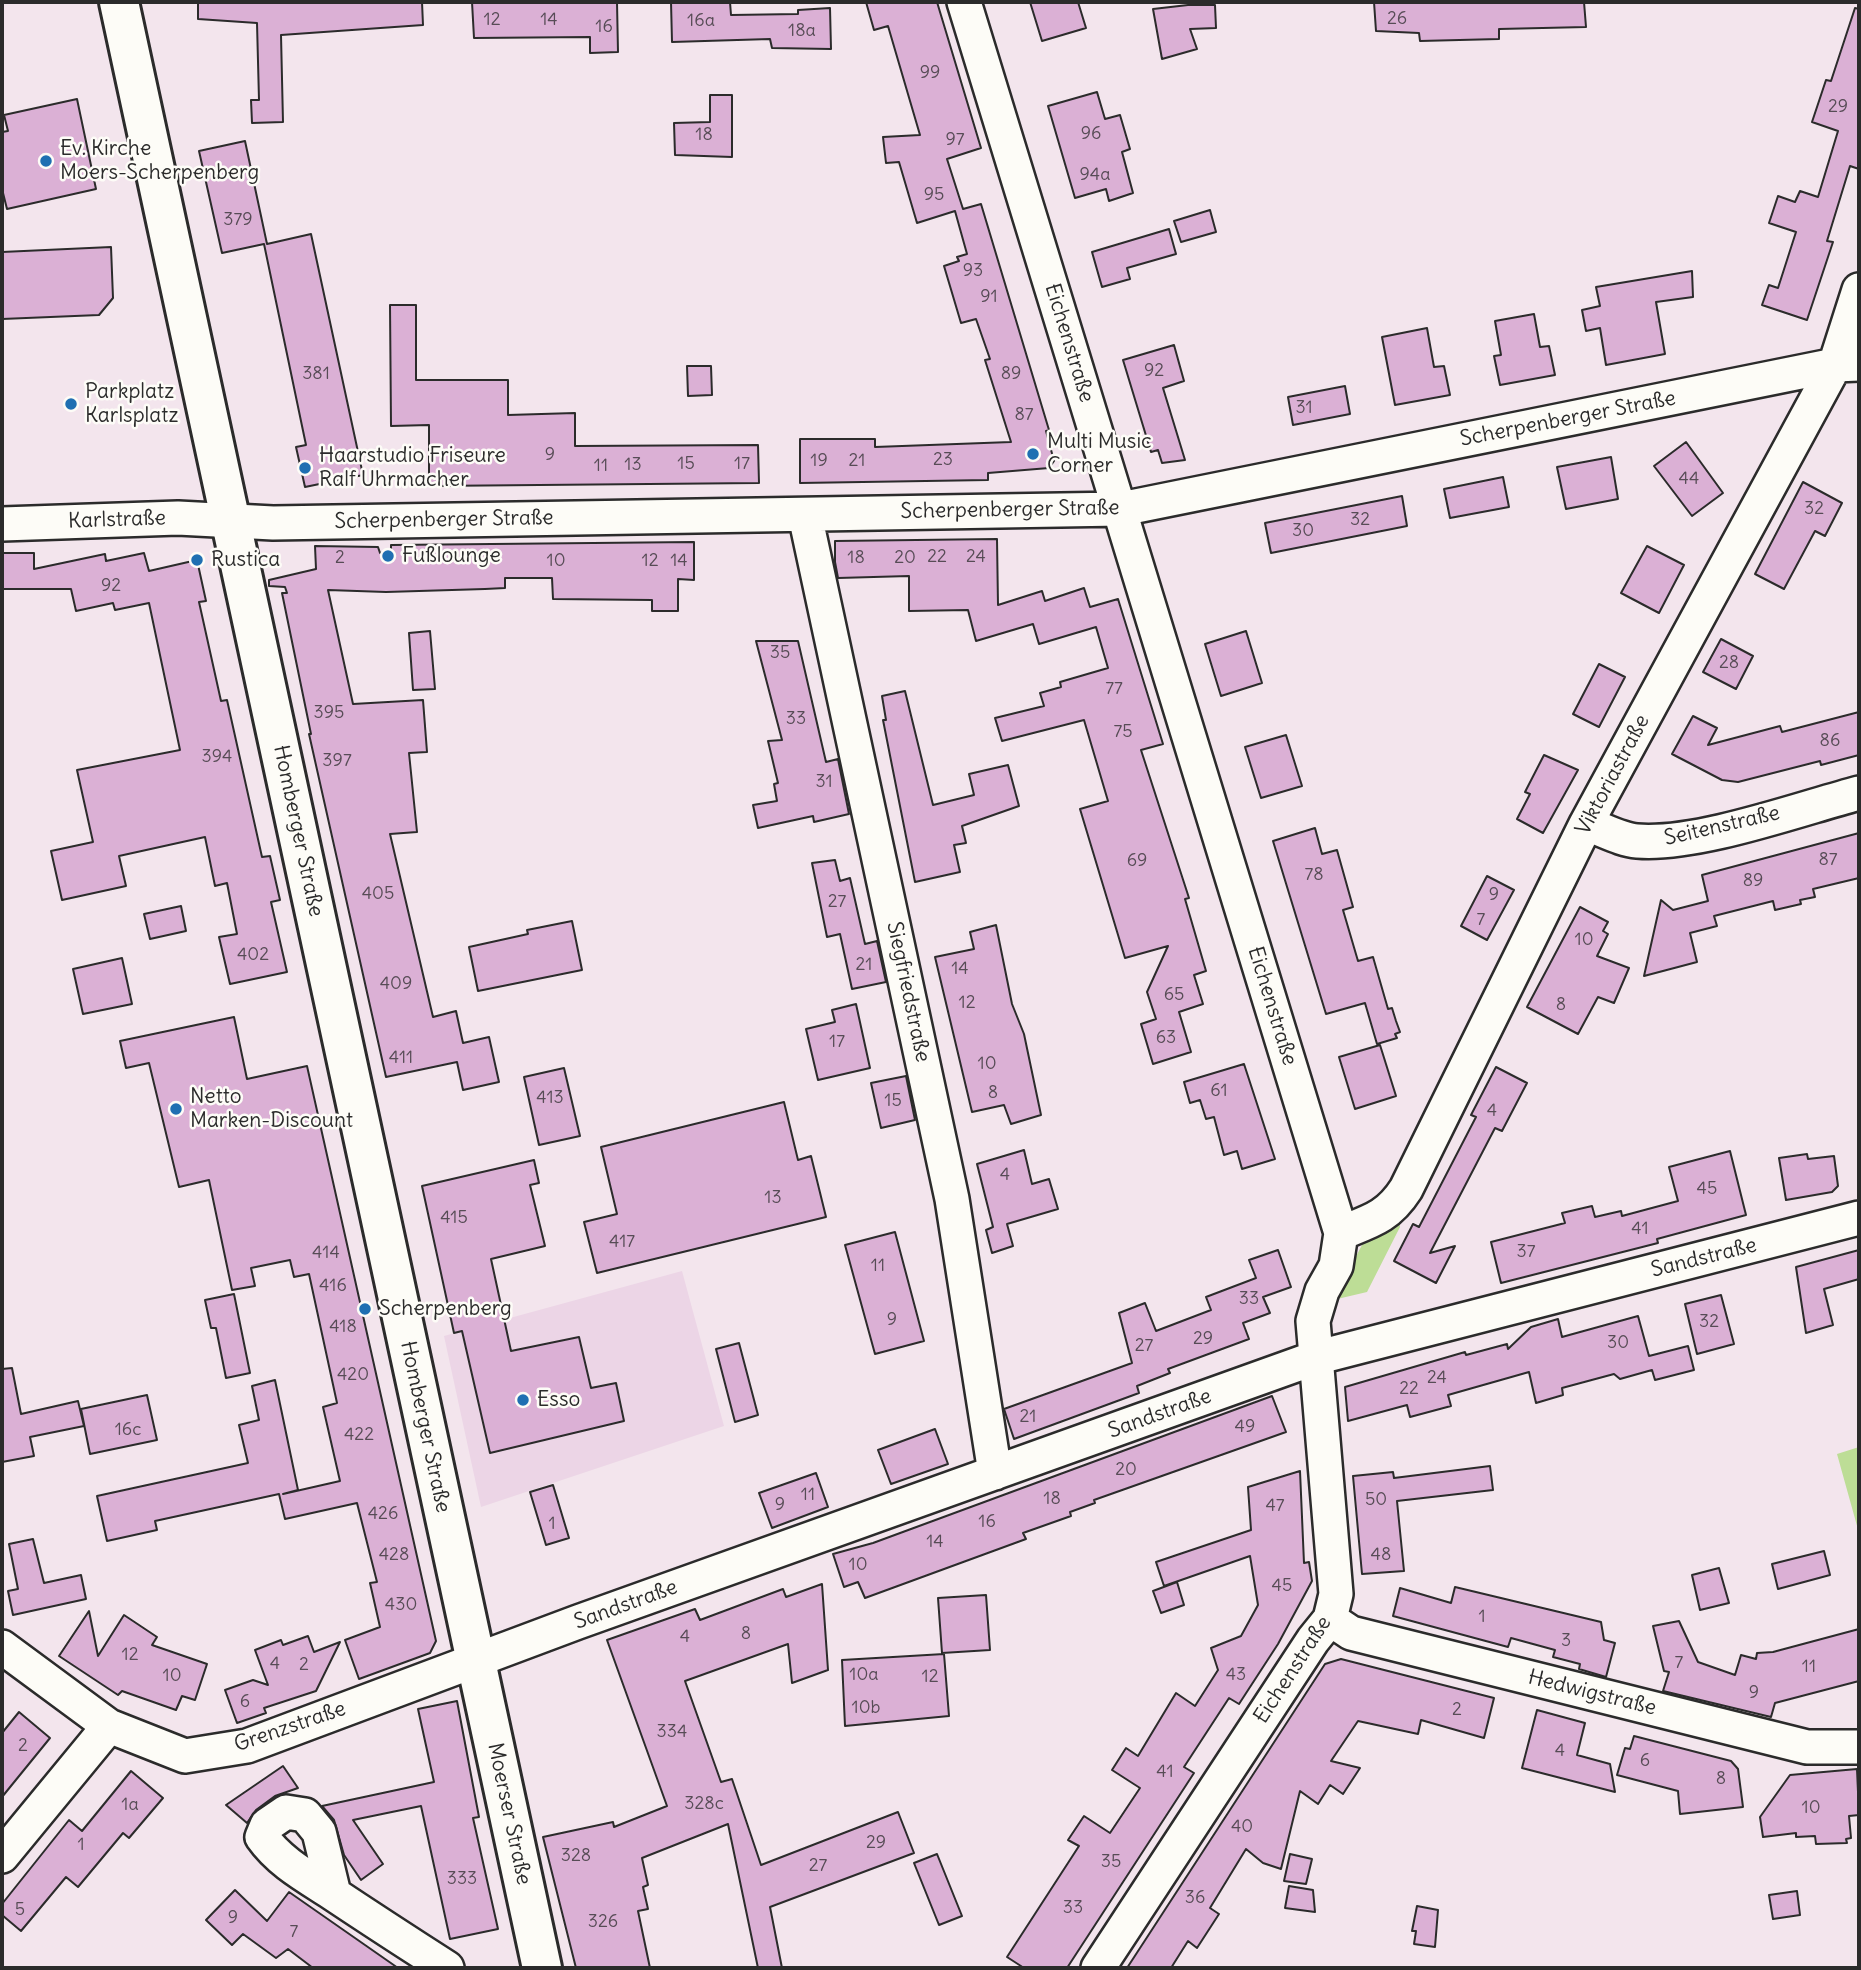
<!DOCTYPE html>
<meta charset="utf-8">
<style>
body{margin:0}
#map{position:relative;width:1861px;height:1970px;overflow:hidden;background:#f3e5ed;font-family:Delius,sans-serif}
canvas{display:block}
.frame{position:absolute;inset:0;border:4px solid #2b2b2b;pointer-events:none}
</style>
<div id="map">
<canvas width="1861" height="1970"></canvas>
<div class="frame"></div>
</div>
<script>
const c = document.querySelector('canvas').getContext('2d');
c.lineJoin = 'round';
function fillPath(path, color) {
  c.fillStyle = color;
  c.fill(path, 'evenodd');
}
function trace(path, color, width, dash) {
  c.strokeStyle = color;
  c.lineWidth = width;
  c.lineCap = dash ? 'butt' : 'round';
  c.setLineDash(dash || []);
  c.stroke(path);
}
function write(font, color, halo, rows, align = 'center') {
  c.font = font + ' Delius,sans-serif';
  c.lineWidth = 5;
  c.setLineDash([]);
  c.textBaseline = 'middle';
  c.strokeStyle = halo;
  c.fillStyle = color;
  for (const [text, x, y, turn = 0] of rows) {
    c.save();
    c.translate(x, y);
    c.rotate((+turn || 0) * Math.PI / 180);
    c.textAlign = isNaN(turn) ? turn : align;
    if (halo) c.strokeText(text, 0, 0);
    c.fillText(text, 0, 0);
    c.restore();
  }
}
const built = new Path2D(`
 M682,1271L724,1426L481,1507L444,1336Z`);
const green = new Path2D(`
 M1399,1221L1400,1227L1367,1292L1333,1300L1362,1245Z
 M1859,1447V1533L1837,1454Z`);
const building = new Path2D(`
 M198,2H422L423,25L281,35L283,122L252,123L251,100H259L257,23L198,19Z
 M472,2H617L618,52L590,53V37L474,38Z
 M671,2H730L731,15L798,14V10L830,8L831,49L772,48L770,39L672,42Z
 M866,2H937L981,148L947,159L963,209L981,204L1049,430L1046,431L1054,461L1049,468L988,473V480L800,483V439H875V447L1011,442L985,360L990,359L976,319L961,323L944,266L959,261L957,257L967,254L955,211L917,223L899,162L886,163L883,137L920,135L888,26L874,30Z
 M1030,2H1078L1086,28L1042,41Z
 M1374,2H1584L1586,27L1499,29V39L1420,41L1419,33L1376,31Z
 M1188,5H1215L1216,28L1190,29L1197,49L1162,59L1153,9Z
 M1855,8L1859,9V169L1850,166L1827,241L1833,242L1807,320L1762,305L1769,285L1778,288L1796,232L1769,223L1778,196L1795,202L1800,191L1818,197L1838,131L1812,122L1826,80L1831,81Z
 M1097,92L1105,119L1120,115L1130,149L1122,152L1133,193L1109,201L1106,189L1075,198L1048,106Z
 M710,95H732V157L675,155L674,123L710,122Z
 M77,99L96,189L7,209L2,189V132L8,131L4,115Z
 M245,141L267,244L311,234L363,475L305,487L296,447L306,445L264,244L222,253L199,151Z
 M1210,210L1216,232L1181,242L1174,221Z
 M1169,229L1176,254L1127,268L1130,279L1102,287L1092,252Z
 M111,247L113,298L99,315L2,319V252Z
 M1692,271L1693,297L1656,302L1665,354L1606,365L1600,328L1586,331L1582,310L1600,306L1596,287Z
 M390,305H416V380H508V415L575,413V446L758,445L759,483L429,486V425L391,426Z
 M1534,314L1540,347L1549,346L1555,375L1500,385L1494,356L1501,355L1495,321Z
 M1427,328L1434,367L1444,366L1450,395L1395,405L1382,337Z
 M1174,345L1184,381L1163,388L1185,460L1162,463L1158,450L1151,452L1123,360Z
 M687,366H711L712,395L688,396Z
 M1345,386L1350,414L1293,425L1288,397Z
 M1686,442L1723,493L1692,516L1654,466Z
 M1611,457L1618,499L1566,509L1557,467Z
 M1503,477L1509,507L1450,518L1444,489Z
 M1803,482L1842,503L1825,536L1815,531L1784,589L1755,574Z
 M1402,496L1407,526L1271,553L1265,523Z
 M997,539L998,605L1042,591L1045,601L1084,588L1090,607L1118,599L1163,744L1141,750L1189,898L1185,899L1206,971L1194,975L1203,1004L1179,1012L1191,1052L1153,1064L1141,1024L1156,1019L1147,992L1168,946L1125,958L1080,809L1108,801L1084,720L1002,741L995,718L1044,706L1040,693L1061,687L1060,682L1108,668L1096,627L1039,644L1033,624L976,641L968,610L909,611V576L838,578L835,562V541Z
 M694,542V580L678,579V611H652V600L553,599L552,578H505V588L485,589L386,592L328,590L353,704L423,700L427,752L409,753L417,832L390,834L433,1017L456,1011L463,1043L489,1037L499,1082L463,1090L457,1062L386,1077L309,734H311L282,593H287L285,587L269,586V580L316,569L315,546L378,547L380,553L391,552V545Z
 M1647,546L1684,565L1659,613L1621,593Z
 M2,553H34V569L105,554L106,561L144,553L149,571L197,560L206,601L199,602L221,701L227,700L262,857L270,856L280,900L271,902L287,972L230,984L219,937L237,934L227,883L215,886L205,837L119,856L126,886L62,900L51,851L93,842L77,770L180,750L149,603L115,610L113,603L76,611L71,589H2Z
 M430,631L435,689L413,690L409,633Z
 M1246,631L1262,683L1221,696L1205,644Z
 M1721,639L1753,656L1736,689L1703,672Z
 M756,641H798L826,762L838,759L849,814L814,822L813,816L758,828L753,805L777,801L774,784L778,783L768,741L782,740Z
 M1599,664L1625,677L1599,727L1573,714Z
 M905,691L933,805L974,795L969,774L1008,765L1019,806L962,826L966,843L954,845L960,872L915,882L883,720H886L882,696Z
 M1859,712V755L1821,765L1820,761L1738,782L1722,780L1672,754L1693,716L1717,728L1708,745L1780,726L1782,732Z
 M1286,735L1302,786L1261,798L1245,747Z
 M1544,755L1578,770L1543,833L1517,819L1530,794L1525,792Z
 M1315,828L1322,854L1337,850L1353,907L1343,910L1358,961L1373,957L1388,1009L1392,1008L1396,1021L1400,1032L1395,1034L1397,1038L1377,1044L1365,1003L1326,1014L1273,841Z
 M1859,833V878L1813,889L1815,897L1800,900L1801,904L1775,910L1773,901L1714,916L1717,926L1690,933L1697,962L1644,976L1661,900L1673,910L1708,901L1702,875Z
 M835,860L840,881L850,878L865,944L877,941L886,982L852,989L840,934L827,937L812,863Z
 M1487,876L1514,890L1487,940L1461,926Z
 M181,906L186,931L150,939L144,914Z
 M1580,907L1608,922L1603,931L1608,934L1597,956L1629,968L1614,1003L1598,997L1578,1034L1527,1007Z
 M572,921L582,970L478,991L469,947L528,934L527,930Z
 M996,925L1012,1004L1024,1034L1041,1115L1011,1124L1004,1105L972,1112L935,957L974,949L970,932Z
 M122,958L132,1004L83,1014L73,969Z
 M856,1004L870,1068L818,1080L806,1029L835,1022L832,1010Z
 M234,1017L247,1079L307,1066L436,1641L430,1653L359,1679L345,1640L380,1627L370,1583L377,1582L357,1503L285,1519L279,1494L155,1521L157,1530L107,1541L97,1496L248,1463L239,1425L259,1420L252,1386L275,1380L298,1490L283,1494L340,1481L323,1407L337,1403L309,1274L294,1277L290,1260L251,1268L255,1286L232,1290L209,1180L179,1187L149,1063L126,1068L120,1041Z
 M1380,1045L1396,1096L1355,1109L1339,1057Z
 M1244,1064L1275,1159L1242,1169L1237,1151L1224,1155L1214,1117L1206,1119L1200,1100L1190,1103L1184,1082Z
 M1496,1067L1527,1083L1502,1131L1495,1128L1430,1253L1455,1246L1436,1283L1394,1261L1413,1224L1419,1227L1476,1117L1471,1115Z
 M564,1068L580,1136L539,1145L524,1077Z
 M906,1076L915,1120L881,1128L871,1083Z
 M784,1102L798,1160L811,1156L826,1217L597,1273L584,1222L617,1214L601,1147Z
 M1024,1150L1032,1184L1049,1179L1058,1209L1007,1224L1013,1246L992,1253L986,1230L993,1227L977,1164Z
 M1730,1151L1746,1215L1657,1239L1658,1243L1501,1283L1491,1242L1565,1223L1562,1213L1592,1206L1595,1217L1621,1211L1622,1216L1678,1201L1669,1167Z
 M1807,1154L1808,1159L1834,1156L1838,1186L1832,1192L1786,1200L1779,1158Z
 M534,1160L539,1183L530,1185L545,1246L491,1259L511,1351L579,1337L591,1388L616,1383L624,1421L490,1453L462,1331L454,1333L422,1186Z
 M895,1232L924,1341L875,1354L845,1245Z
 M1278,1250L1291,1287L1263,1297L1270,1313L1243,1323L1249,1339L1168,1369L1170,1373L1137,1386L1139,1393L1014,1439L1004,1409L1132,1363L1119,1313L1145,1303L1156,1331L1211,1310L1206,1297L1256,1278L1249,1260Z
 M1859,1250V1279L1824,1289L1833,1325L1806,1333L1796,1267Z
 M234,1294L250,1373L226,1378L216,1328H211L205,1300Z
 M1721,1295L1734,1344L1697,1354L1685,1304Z
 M1638,1316L1649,1356L1688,1346L1694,1370L1655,1380L1652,1370L1620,1379L1614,1374L1562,1388L1563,1395L1536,1403L1529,1372L1448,1395L1451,1406L1410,1417L1407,1405L1348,1421L1345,1387L1465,1352L1466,1355L1507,1344L1508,1349L1531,1327L1558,1319L1562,1337Z
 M739,1343L758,1415L735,1422L716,1349Z
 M12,1368L21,1414L78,1401L84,1426L30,1437L34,1456L2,1462V1369Z
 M147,1395L157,1440L90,1454L81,1409Z
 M1272,1396L1286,1432L1094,1500L1095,1503L1070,1512L1071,1516L1023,1533L1026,1539L865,1598L858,1582L844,1587L833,1554L873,1543Z
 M935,1429L948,1464L891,1484L878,1450Z
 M1490,1466L1493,1490L1397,1501L1404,1571L1362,1574L1353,1476L1393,1472L1394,1478Z
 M1300,1471L1304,1563L1309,1562L1312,1581L1278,1644L1239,1704L1229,1698L1184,1767L1194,1773L1067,1968H1024L1007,1957L1079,1846L1068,1840L1084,1816L1110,1833L1140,1788L1112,1770L1126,1748L1138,1756L1176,1693L1195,1706L1218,1670L1211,1648L1241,1636L1258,1605L1250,1556L1164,1586L1156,1562L1251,1530L1248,1487Z
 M816,1473L828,1507L772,1528L759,1493Z
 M553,1485L569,1538L546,1545L530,1492Z
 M33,1539L44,1583L81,1575L86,1599L13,1615L8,1591L18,1589L9,1544Z
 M1824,1551L1830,1575L1778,1589L1772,1564Z
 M1719,1568L1729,1603L1700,1610L1692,1575Z
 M1177,1582L1184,1605L1161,1613L1153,1591Z
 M822,1584L828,1670L792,1683L788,1644L685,1681L721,1782L732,1779L761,1865L898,1812L914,1853L770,1907L782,1968H758L728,1824L642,1858L648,1885L643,1887L648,1909L638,1911L650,1968H576L543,1837L613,1822L614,1827L667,1806L607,1640L695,1609L700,1620L783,1589L786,1597Z
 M1455,1587L1601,1622L1604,1640L1615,1643L1606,1677L1579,1669L1580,1664L1553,1657L1555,1650L1511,1638L1508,1647L1393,1616L1400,1588L1451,1603Z
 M986,1595L990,1650L942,1653L938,1598Z
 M89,1611L98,1656L124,1615L157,1637L152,1645L207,1664L195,1700L182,1696L176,1710L122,1691L118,1695L59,1656Z
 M1679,1621L1698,1662L1735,1675L1741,1655L1756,1659L1757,1653L1773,1652L1859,1629V1681L1775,1703L1771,1717L1663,1691L1669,1672L1664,1671L1653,1626Z
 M308,1636L314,1652L340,1642L316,1691L264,1708L266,1713L237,1723L225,1690L253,1680L268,1685L255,1650L281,1640L283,1645Z
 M944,1654L949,1716L845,1726L842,1660Z
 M1341,1659L1494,1698L1484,1738L1421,1720L1418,1734L1358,1721L1331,1761L1360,1768L1343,1794L1330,1785L1318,1804L1300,1791L1281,1869L1263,1863L1246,1849L1210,1908L1219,1914L1197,1948L1188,1941L1171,1968H1127L1325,1664Z
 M457,1701L479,1817L473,1818L498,1929L450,1939L421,1806L353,1820L383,1864L361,1880L344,1855L334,1820L322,1806L434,1782L418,1709Z
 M1537,1710L1585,1723L1577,1755L1610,1764L1615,1792L1522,1768Z
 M19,1712L50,1738L2,1797V1733Z
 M1634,1736L1731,1761L1738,1769L1743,1807L1680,1814L1678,1791L1617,1775L1625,1748L1630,1749Z
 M283,1766L298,1788L275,1796L256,1810L247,1823L226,1805Z
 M1857,1769L1859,1815L1849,1816L1851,1838L1846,1839L1847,1843L1816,1844L1815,1836L1796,1837V1833L1763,1837L1760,1817L1790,1775Z
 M131,1771L163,1798L129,1838L123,1833L78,1887L66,1877L21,1931L2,1915V1904L69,1820L82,1831Z
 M937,1854L962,1916L939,1925L914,1863Z
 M1290,1854L1312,1859L1306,1884L1284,1881Z
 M1289,1886L1313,1890L1315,1912L1285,1908Z
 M235,1890L267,1921L289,1892L398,1968H313L288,1949L276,1958L243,1934L232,1945L206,1920Z
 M1797,1891L1800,1915L1773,1919L1769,1895Z
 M1417,1906L1438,1910L1435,1947L1414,1944L1416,1931H1412Z`);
const street = new Path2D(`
 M964,2L1341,1233L1336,1266L1322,1291L1313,1321L1336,1594L1330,1619L1313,1640L1098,1968
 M805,515L952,1199L995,1473
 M2,524L178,518L273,523L1121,509L1835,365L1859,364
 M1586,824C1602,829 1621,840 1637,841C1697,846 1799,809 1859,793
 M1341,1233C1371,1221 1388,1217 1406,1189L1586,824L1835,365L1859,290
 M1330,1619L1351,1633L1807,1747H1859
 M2,1647L109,1726L185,1756L247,1746L578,1622L1315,1358L1859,1218
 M2,1856L109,1726
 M334,1894L319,1832L305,1815L286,1812L267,1825L262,1837C279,1861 304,1875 329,1891C368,1917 408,1943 447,1968`);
const secondary = new Path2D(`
 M119,2L542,1968`);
const markers = [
 [46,161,7,"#1f6fb2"],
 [71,404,7,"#1f6fb2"],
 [1033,454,7,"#1f6fb2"],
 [305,468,7,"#1f6fb2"],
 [388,556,7,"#1f6fb2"],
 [197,560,7,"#1f6fb2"],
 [176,1109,7,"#1f6fb2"],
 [365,1309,7,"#1f6fb2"],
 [523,1400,7,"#1f6fb2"]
];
const numberNames = [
 ["26",1397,19],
 ["12",492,20],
 ["14",549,20],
 ["16a",701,21],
 ["16",604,27],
 ["18a",802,31],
 ["99",930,73],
 ["29",1838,107],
 ["96",1091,134],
 ["18",704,135],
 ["97",955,140],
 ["94a",1095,175],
 ["95",934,195],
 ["379",238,220],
 ["93",973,271],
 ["91",989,297],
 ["92",1154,371],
 ["381",316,374],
 ["89",1011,374],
 ["31",1304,408],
 ["87",1024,415],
 ["9",550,455],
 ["23",943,460],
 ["19",819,461],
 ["21",857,461],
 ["15",686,464],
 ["17",742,464],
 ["13",633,465],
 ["11",601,466],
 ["44",1689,479],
 ["32",1814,509],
 ["32",1360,520],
 ["30",1303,531],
 ["22",937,557],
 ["24",976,557],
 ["2",340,558],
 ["18",856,558],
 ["20",905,558],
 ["10",556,561],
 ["12",650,561],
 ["14",679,561],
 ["92",111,586],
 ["35",780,653],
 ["28",1729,663],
 ["77",1114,689],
 ["395",329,713],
 ["33",796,719],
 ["75",1123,732],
 ["86",1830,741],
 ["394",217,757],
 ["397",337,761],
 ["31",824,782],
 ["87",1828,860],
 ["69",1137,861],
 ["78",1314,875],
 ["89",1753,881],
 ["405",378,894],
 ["9",1494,895],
 ["27",837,902],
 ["7",1481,920],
 ["10",1584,940],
 ["402",253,955],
 ["21",864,965],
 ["14",960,969],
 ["409",396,984],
 ["65",1174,995],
 ["12",967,1003],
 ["8",1561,1005],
 ["63",1166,1038],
 ["17",837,1042],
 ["411",401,1058],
 ["10",987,1064],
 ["61",1219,1091],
 ["8",993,1093],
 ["413",550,1098],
 ["15",893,1101],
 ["4",1492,1111],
 ["4",1005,1175],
 ["45",1707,1189],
 ["13",773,1198],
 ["415",454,1218],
 ["41",1640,1229],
 ["417",622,1242],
 ["37",1526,1252],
 ["414",326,1253],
 ["11",878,1266],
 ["416",333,1286],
 ["33",1249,1299],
 ["9",892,1320],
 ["32",1709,1322],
 ["418",343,1327],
 ["29",1203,1339],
 ["30",1618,1343],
 ["27",1144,1346],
 ["420",353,1375],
 ["24",1437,1378],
 ["22",1409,1389],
 ["21",1028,1417],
 ["49",1245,1427],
 ["16c",128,1430],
 ["422",359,1435],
 ["20",1126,1470],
 ["11",808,1495],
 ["18",1052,1499],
 ["50",1376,1500],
 ["9",780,1505],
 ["47",1275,1506],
 ["426",383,1514],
 ["16",987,1522],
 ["1",552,1524],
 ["14",935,1542],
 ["428",394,1555],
 ["48",1381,1555],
 ["10",858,1565],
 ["45",1282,1586],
 ["430",401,1605],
 ["1",1482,1617],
 ["8",746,1634],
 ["4",685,1637],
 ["3",1566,1641],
 ["12",130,1655],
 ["7",1679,1663],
 ["4",275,1664],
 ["2",304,1665],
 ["11",1809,1667],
 ["10a",864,1675],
 ["43",1236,1675],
 ["10",172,1676],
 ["12",930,1677],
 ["9",1754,1693],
 ["6",245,1702],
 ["10b",866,1708],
 ["2",1457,1710],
 ["334",672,1732],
 ["2",23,1746],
 ["4",1560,1751],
 ["6",1645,1761],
 ["41",1165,1772],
 ["8",1721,1779],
 ["328c",704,1804],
 ["1a",130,1805],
 ["10",1811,1808],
 ["40",1242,1827],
 ["29",876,1843],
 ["1",81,1845],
 ["328",576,1856],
 ["35",1111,1862],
 ["27",818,1866],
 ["333",462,1879],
 ["36",1195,1898],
 ["33",1073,1908],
 ["5",20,1910],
 ["9",233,1918],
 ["326",603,1922],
 ["7",294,1932]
];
const poiNames = [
 ["Ev. Kirche",60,149],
 ["Moers-Scherpenberg",60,173],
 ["Parkplatz",85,392],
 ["Karlsplatz",85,416],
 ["Multi Music",1047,442],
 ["Corner",1047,466],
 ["Haarstudio Friseure",319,456],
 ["Ralf Uhrmacher",319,480],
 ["Fußlounge",402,556],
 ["Rustica",211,560],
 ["Netto",190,1097],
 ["Marken-Discount",190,1121],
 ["Scherpenberg",379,1309],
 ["Esso",537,1400]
];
const streetNames = [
 ["Eichenstraße",1069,343,73],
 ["Scherpenberger Straße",1568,419,-11],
 ["Scherpenberger Straße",1010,510,-1],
 ["Karlstraße",117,520,-2],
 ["Scherpenberger Straße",444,520,-1],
 ["Viktoriastraße",1613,775,-62],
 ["Seitenstraße",1722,826,-13],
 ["Homberger Straße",298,831,78],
 ["Siegfriedstraße",908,992,78],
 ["Eichenstraße",1272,1006,73],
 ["Sandstraße",1704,1258,-14],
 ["Sandstraße",1160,1414,-20],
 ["Homberger Straße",425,1427,78],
 ["Sandstraße",626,1605,-20],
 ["Eichenstraße",1293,1670,-57],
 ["Hedwigstraße",1592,1693,14],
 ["Grenzstraße",290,1727,-19],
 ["Moerser Straße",509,1814,78]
];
fillPath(built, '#ecd5e6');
fillPath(green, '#bddd96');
fillPath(building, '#dbb0d5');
trace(building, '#2b2b2b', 2);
trace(street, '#2b2b2b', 38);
trace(secondary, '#2b2b2b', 44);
trace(street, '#fdfcf7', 33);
trace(secondary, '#fdfcf7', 38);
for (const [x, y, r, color] of markers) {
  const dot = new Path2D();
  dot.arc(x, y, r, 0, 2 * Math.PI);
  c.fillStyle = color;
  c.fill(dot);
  trace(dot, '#fdfcf7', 2.5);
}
write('18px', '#574c56', null, numberNames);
write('21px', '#2b2b2b', '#fdfcf7', poiNames, 'left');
write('21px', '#2b2b2b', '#fdfcf7', streetNames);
</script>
